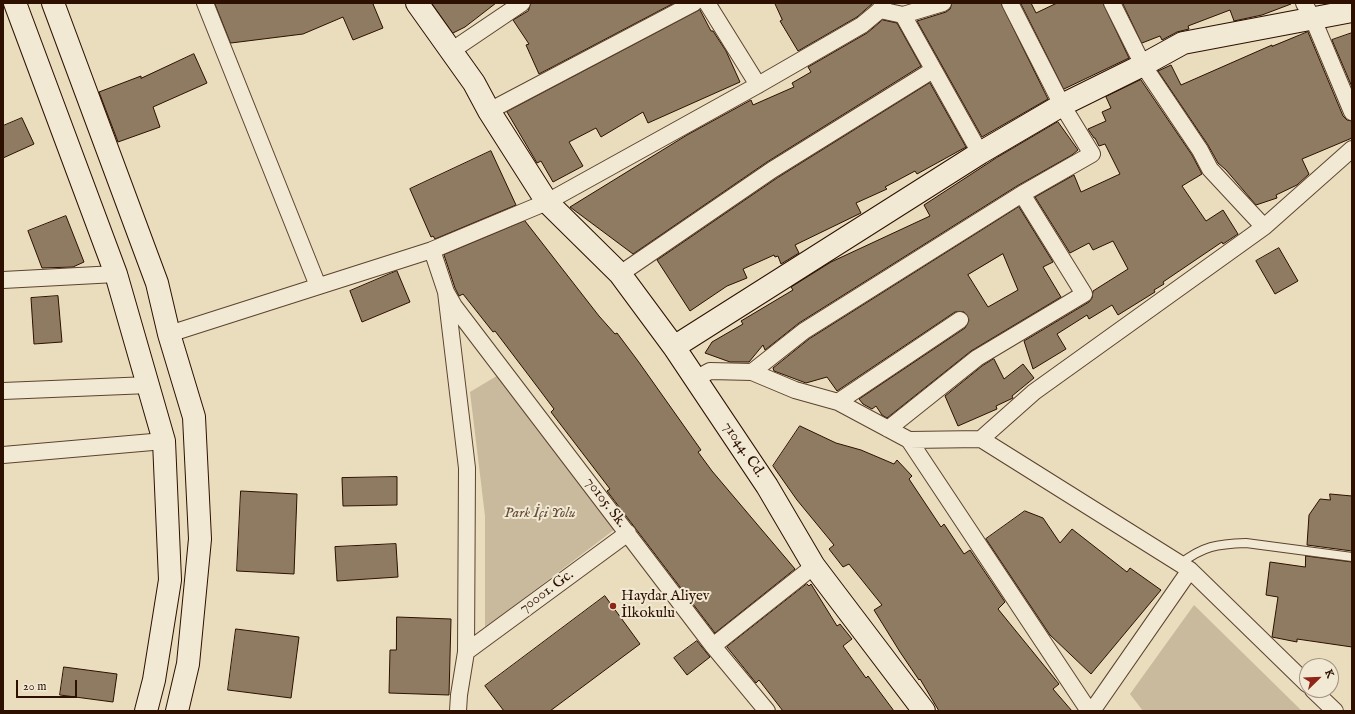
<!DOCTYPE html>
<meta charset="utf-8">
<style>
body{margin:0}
#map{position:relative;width:1355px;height:714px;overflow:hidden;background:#e9ddbd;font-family:"IM FELL English",serif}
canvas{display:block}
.frame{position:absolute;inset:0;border:4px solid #2d1000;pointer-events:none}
.north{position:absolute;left:1299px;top:658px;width:40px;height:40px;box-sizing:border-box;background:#f1e9d4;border:1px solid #a3927f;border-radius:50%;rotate:67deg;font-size:11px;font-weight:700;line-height:16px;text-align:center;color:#2d1000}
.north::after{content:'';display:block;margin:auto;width:14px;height:18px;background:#8f2418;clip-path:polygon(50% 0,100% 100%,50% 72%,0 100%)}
.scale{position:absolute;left:16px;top:680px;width:61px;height:18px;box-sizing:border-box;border:2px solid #2d1000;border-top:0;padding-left:5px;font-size:12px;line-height:14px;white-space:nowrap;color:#2d1000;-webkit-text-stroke:3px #f1e9d4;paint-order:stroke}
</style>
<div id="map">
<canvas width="1355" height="714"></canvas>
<div class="frame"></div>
<div class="north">K</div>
<div class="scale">20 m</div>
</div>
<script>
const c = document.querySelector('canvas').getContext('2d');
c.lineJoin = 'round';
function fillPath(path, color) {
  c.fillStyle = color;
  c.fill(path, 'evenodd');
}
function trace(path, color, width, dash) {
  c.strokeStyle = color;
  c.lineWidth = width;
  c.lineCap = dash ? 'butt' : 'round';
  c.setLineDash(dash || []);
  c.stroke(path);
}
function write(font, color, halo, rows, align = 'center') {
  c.font = font + ' "IM FELL English",serif';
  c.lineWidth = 4;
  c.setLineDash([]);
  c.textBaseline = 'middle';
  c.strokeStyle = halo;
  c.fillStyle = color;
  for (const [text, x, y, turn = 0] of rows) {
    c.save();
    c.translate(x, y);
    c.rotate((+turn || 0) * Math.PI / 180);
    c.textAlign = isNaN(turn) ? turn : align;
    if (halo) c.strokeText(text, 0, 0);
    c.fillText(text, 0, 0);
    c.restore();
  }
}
const green = new Path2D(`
 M500,374L619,526L485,628V516L470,392Z
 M1194,605L1302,711H1143L1130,694Z`);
const building = new Path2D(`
 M215,3H376L373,4L383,28L353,40L343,17L303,34L231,43Z
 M432,3H496L465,27L453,33Z
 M531,3H674L539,74L526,45L529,44L513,20L528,11Z
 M775,3H873L857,17L798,51L780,21L782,20Z
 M952,3H1001L1048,99L982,137L917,21L946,12L950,9Z
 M1021,3H1031L1036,13L1057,3H1103L1129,58L1064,89Z
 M1123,3H1291V4L1262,15L1234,21L1230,10L1188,26L1189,29L1177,32L1162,40L1160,36L1142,43Z
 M700,10L711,31H713L726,51L740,82L648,123L643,112L601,137L596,128L569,142L583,166L553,182L541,161L537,163L507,112Z
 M883,20L897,23L921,66L767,162L633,254L570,207L687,135L751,100L753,105L794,87L792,83L811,72L808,67L867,33Z
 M1308,32L1343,116L1347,120L1352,121V138L1302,159L1309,174L1297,185L1276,195L1277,198L1256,205L1226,170L1218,163L1208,145L1158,71L1171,65L1181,85L1272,45V46Z
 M1352,33V87L1332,40Z
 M194,54L207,83L153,107L160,127L118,142L99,92L141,76V78Z
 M1141,80L1192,155L1202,174L1182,186L1206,221L1223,210L1238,234L1223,244L1222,242L1163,282L1164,284L1154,290L1155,292L1118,315L1112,305L1089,319L1087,315L1057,334L1066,349L1033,369L1024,341L1089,302L1092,298L1093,291L1128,269L1113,241L1093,250L1089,243L1070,253L1035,197L1074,175L1081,192L1120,174L1105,144L1099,146L1095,138H1094L1088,129L1106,121L1102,112L1111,108L1106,97Z
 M930,83L966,147L917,174L915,171L885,187L887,189L856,203L861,213L795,245L799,253L781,264L778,256L775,257L774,255L743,269L747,278L727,286L690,311L657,260L777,178Z
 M22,118L34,144L3,158V126Z
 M1058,122L1078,150L1072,155L1017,186L799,323L765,350L763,345L749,362H730L705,353L712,342L743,324L741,321L793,290L791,287L831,262L930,216L924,205L996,158Z
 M491,151L516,205L435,239L433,236L431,237L410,189Z
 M1019,207L1053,262L1043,267L1061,297L971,351L887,418L882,415L876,406L872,409L863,404L859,399L965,328L969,320L964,312H955L837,391L827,377L806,383L774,371L773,368L809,339ZM1003,254L1018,290L988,307L968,275Z
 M66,216L84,262L73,267L42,268L28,231Z
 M525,221L599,316L615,334L617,333L638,361L701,450L698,452L712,471L795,569L715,633L607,491L610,489L551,412L554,409L539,389L495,331L493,332L463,294L459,296L455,288L444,255Z
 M1279,248L1298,281L1275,294L1256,261Z
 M397,271L410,302L362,322L350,291Z
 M58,296L62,342L34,344L31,298Z
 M994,359L1004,379L1023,364L1034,378L1012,396L1013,398L996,406L997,409L958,426L945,396L982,366Z
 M800,426L836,443L861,450L894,464L897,460L912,476L909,479L941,527L944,524L964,554L970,550L1005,602L998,609L1059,684L1053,689L1072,711H939L920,679L919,680L900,652L874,610L882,605L849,564L843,567L829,549L834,545L797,500L773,466Z
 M397,477V505L343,506L342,478Z
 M241,491L297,494L294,574L237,571Z
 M1330,494L1352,496V551L1307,545L1309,515L1320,499L1330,500Z
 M1025,511L1043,518L1060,543L1072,529L1127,572L1130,568L1161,590L1091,674L1050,635L986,539Z
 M396,544L398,577L337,581L335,547Z
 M1306,556L1352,562V647L1297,639V642L1272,637L1278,597L1266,595L1270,562L1305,567Z
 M807,584L809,586L811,584L837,626L840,624L852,639L843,646L866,678L868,676L894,711H783L759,680L756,683L727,647Z
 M605,596L640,644L550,711H504L485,686Z
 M397,617L451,619L449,695L389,693L390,650H396Z
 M236,629L299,637L291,698L228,690Z
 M697,641L710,657L687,675L674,658Z
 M64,667L117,674L113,702L60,695Z`);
const lane = new Path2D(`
 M1180,564C1203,546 1217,544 1246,543L1352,557`);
const street = new Path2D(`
 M205,3L318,286
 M707,3L758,85
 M1112,3L1143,65L1200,150L1210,169L1264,227
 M1304,3L1313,19L1352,112
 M880,10L903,15L943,3
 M903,15L980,153
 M451,51L522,3
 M489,111L694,3
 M432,250L446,292L467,468L466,652L459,695L458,711
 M620,274L772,170L933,70
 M3,280L116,274
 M446,292L454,306L713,646L767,711
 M169,334L432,250L547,202L758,85L862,25L880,10L883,3
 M752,372L804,331L1022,194L1092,154L1062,105L1010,3
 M695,379L710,371L752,372L795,390L838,402L909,440L981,439L1190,570L1307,684
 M3,391L149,385
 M838,402L960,320
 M888,429L977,358L1084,294L1022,194
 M981,439L1034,392L1264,227L1352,149
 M909,440L1089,711
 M3,455L164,441
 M713,646L814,566
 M466,652L628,533
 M1313,690L1335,711
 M1092,711L1190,570`);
const secondary = new Path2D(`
 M15,3L116,274L164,441L170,580L154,680L146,711
 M53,3L157,283L169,334L194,417L200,539L188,664L177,711
 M417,3L474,83L489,111L547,202L620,274L674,347L767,486L814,566L924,711
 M674,347L980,153L1062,105L1143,65L1183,43L1352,11`);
const markers = [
 [613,606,4,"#8f2418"]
];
const streetNames = [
 ["71044. Cd.",743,450,56],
 ["70105. Sk.",605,503,53],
 ["70001. Gc.",547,592,-36]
];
const parkNames = [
 ["Park İçi Yolu",540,514]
];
const poiNames = [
 ["Haydar Aliyev",621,597],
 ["İlkokulu",621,614]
];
fillPath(green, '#c9ba9d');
fillPath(building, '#8f7b62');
trace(building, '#2d1000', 1);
trace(lane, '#5c432f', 10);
trace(street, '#5c432f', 18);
trace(secondary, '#2d1000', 24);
trace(lane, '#f1e9d4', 8);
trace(street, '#f1e9d4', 16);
trace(secondary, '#f1e9d4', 22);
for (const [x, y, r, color] of markers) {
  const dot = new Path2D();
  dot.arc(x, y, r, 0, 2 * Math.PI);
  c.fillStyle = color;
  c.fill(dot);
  trace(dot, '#f1e9d4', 1.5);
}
write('15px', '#2d1000', '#f1e9d4', streetNames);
write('italic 15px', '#644c37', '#f1e9d4', parkNames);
write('15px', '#2d1000', '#f1e9d4', poiNames, 'left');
</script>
